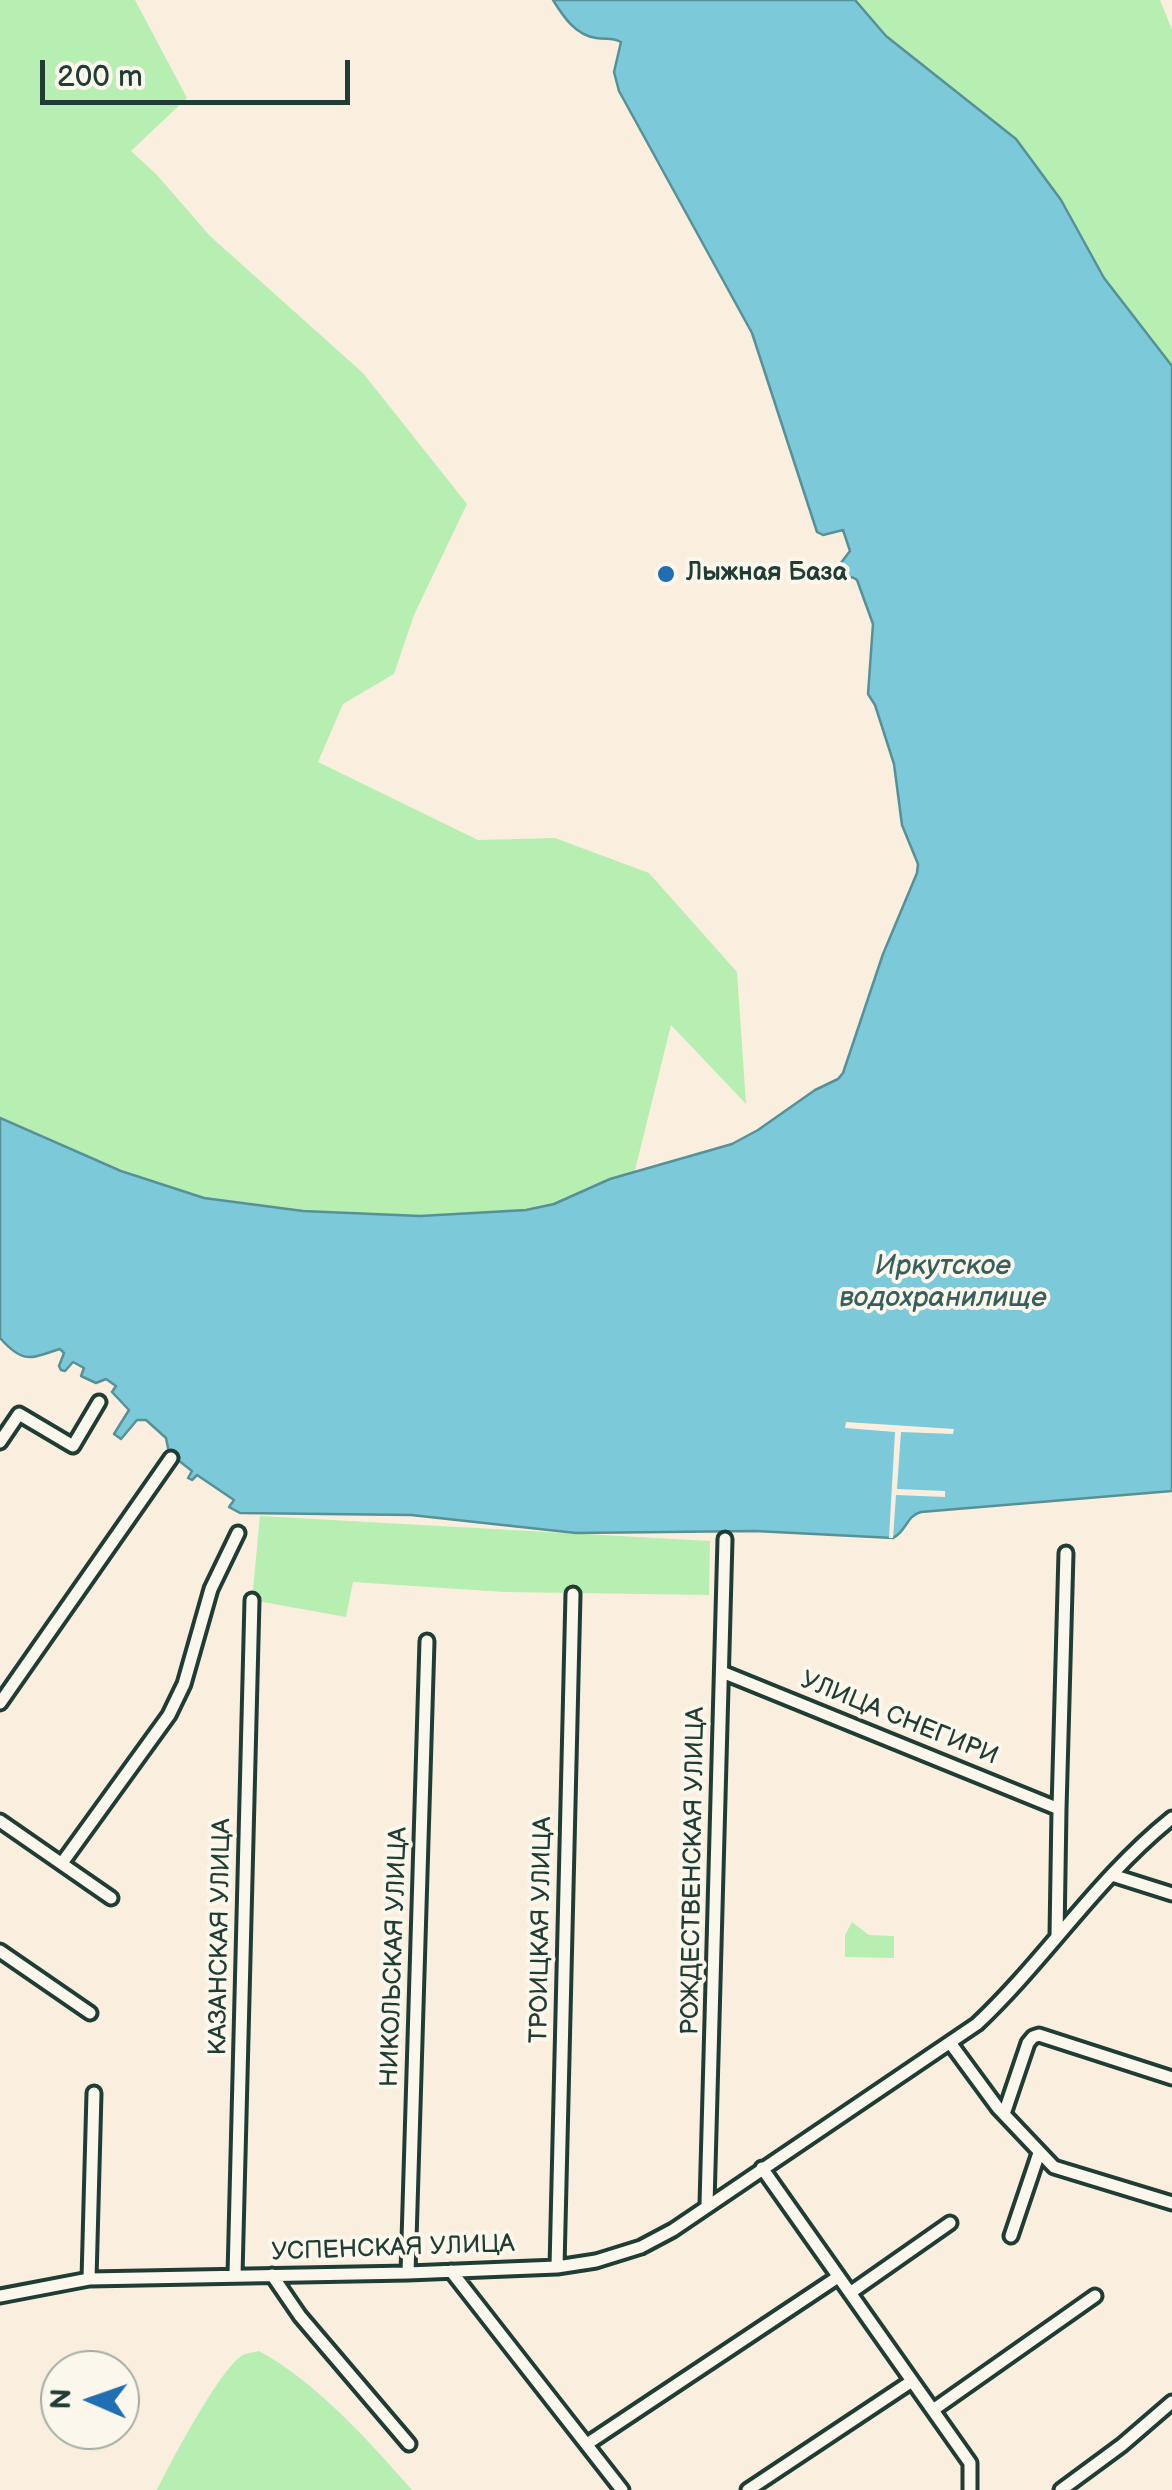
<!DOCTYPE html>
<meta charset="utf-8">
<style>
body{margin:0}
#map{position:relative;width:1172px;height:2490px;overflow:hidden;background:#faefde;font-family:"Balsamiq Sans",sans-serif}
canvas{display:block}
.north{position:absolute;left:40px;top:2350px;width:100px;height:100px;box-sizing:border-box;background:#fbf7ec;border:2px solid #a3ada2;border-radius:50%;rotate:272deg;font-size:28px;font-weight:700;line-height:40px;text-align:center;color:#1f3d34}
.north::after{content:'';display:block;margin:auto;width:35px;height:45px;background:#1f6fb2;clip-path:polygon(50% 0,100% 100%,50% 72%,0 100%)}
.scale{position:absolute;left:40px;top:60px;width:310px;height:45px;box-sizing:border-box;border:5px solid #1f3d34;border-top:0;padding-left:12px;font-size:30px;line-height:35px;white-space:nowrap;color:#1f3d34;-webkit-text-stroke:8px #fbf7ec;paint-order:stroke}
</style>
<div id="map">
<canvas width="1172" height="2490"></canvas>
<div class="north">N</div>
<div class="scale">200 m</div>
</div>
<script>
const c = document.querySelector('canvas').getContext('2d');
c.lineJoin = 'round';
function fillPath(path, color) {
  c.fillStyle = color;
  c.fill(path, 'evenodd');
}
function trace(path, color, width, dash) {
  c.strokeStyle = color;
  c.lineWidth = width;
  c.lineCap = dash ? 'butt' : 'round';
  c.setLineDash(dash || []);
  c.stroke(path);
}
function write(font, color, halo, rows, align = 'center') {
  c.font = font + ' "Balsamiq Sans",sans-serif';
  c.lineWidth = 8;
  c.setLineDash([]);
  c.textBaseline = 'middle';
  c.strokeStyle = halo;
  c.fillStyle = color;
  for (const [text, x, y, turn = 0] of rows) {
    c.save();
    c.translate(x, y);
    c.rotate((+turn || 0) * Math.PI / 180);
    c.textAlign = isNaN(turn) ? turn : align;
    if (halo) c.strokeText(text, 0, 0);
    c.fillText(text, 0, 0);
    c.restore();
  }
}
const green = new Path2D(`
 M0,0H135L187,98L131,151L157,175L210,236L363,373L467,504L414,615L394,674L343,704L318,762L478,840L555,838L649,873L737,972L746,1104L671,1025L634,1174C597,1183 563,1205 526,1210C465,1218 403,1215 343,1213C295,1211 244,1210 199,1197C130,1177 67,1144 0,1118Z
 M855,0H1160L1172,30V366L1104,278L1061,200L1016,139L886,36Z
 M260,1516L710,1541L709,1595L504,1592L353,1582L346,1617L252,1600Z
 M852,1922L869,1935L894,1936V1958L845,1957V1935Z
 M259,2351C315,2381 370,2442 412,2490H157C169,2465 222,2365 243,2355C248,2352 254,2353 259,2351Z`);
const water = new Path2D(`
 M553,0H855L886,36L1016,139L1061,200L1104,278L1172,366V1491L921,1512C907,1515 906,1532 893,1538L755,1531L576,1533L411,1515L240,1513L229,1507L234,1500L197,1475L192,1480L188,1478L192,1471L169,1453L166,1438L146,1420H137L121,1439L114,1434L129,1410L112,1392L116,1386L106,1379L96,1383L81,1376L84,1368L73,1362L65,1371L61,1370L59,1366L64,1353L60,1349C31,1358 24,1365 0,1338V1118L121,1171L204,1198L303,1211L420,1216L526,1210L554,1204L610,1179L732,1144L758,1130L815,1090L838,1079L843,1073L883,954L917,873L918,864L902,825L894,764L875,705L868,694L873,624L857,580C849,573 840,581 837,568L850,551L843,530L823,535L817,532L752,333L619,91L614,72L621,42C611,37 607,40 596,38C575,35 563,16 553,0Z`);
const pier = new Path2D(`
 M846,1422L954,1429L953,1434L901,1432L897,1489L945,1491V1497L896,1495L893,1538H889L895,1432L845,1428Z`);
const street = new Path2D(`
 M0,1442L19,1414L73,1446L99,1402
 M722,1672L1059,1809L1057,1935
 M0,1703L171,1458
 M1059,1809L1066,1553
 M0,1821L111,1898
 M62,1863L169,1715L184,1684L211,1589L238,1533
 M1112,1875L1172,1894
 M0,1951L90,2013
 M951,2044L998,2108L1054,2167L1172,2203
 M1004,2114L1028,2043L1033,2037L1039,2035L1172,2078
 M762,2168L970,2463V2490
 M707,2204L725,1539
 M1011,2236L1039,2153
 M557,2267L573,1594
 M451,2271L622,2490
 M408,2273L427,1641
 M235,2275L252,1600
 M272,2275L300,2316L409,2444
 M89,2279L94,2093
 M850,2293L950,2223
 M0,2296L89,2279L408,2273L557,2267L596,2261L641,2247L673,2230L977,2024C1046,1959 1097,1878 1172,1818
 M933,2410L1095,2296
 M587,2444L838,2277
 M748,2490L912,2381
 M1061,2490L1122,2445L1172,2402`);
const markers = [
 [666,574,10,"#1f6fb2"]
];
const poiNames = [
 ["Лыжная База",686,574]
];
const streetNames = [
 ["УЛИЦА СНЕГИРИ",899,1719,22],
 ["РОЖДЕСТВЕНСКАЯ УЛИЦА",694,1871,-89],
 ["ТРОИЦКАЯ УЛИЦА",542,1930,-89],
 ["КАЗАНСКАЯ УЛИЦА",221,1937,-89],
 ["НИКОЛЬСКАЯ УЛИЦА",395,1957,-88],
 ["УСПЕНСКАЯ УЛИЦА",393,2249,-2]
];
const waterNames = [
 ["Иркутское",943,1267],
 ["водохранилище",943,1299]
];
fillPath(green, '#b7efb3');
fillPath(water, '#7bc9d9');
trace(water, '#569197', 2.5);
fillPath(pier, '#faefde');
trace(street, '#1f3d34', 19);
trace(street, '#fbf7ec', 11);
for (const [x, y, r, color] of markers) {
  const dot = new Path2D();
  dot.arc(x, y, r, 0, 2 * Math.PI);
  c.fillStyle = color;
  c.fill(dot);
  trace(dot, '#fbf7ec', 4);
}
write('bold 25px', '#1f3d34', '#fbf7ec', poiNames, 'left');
write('25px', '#1f3d34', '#fbf7ec', streetNames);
write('italic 28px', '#36605d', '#fbf7ec', waterNames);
</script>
